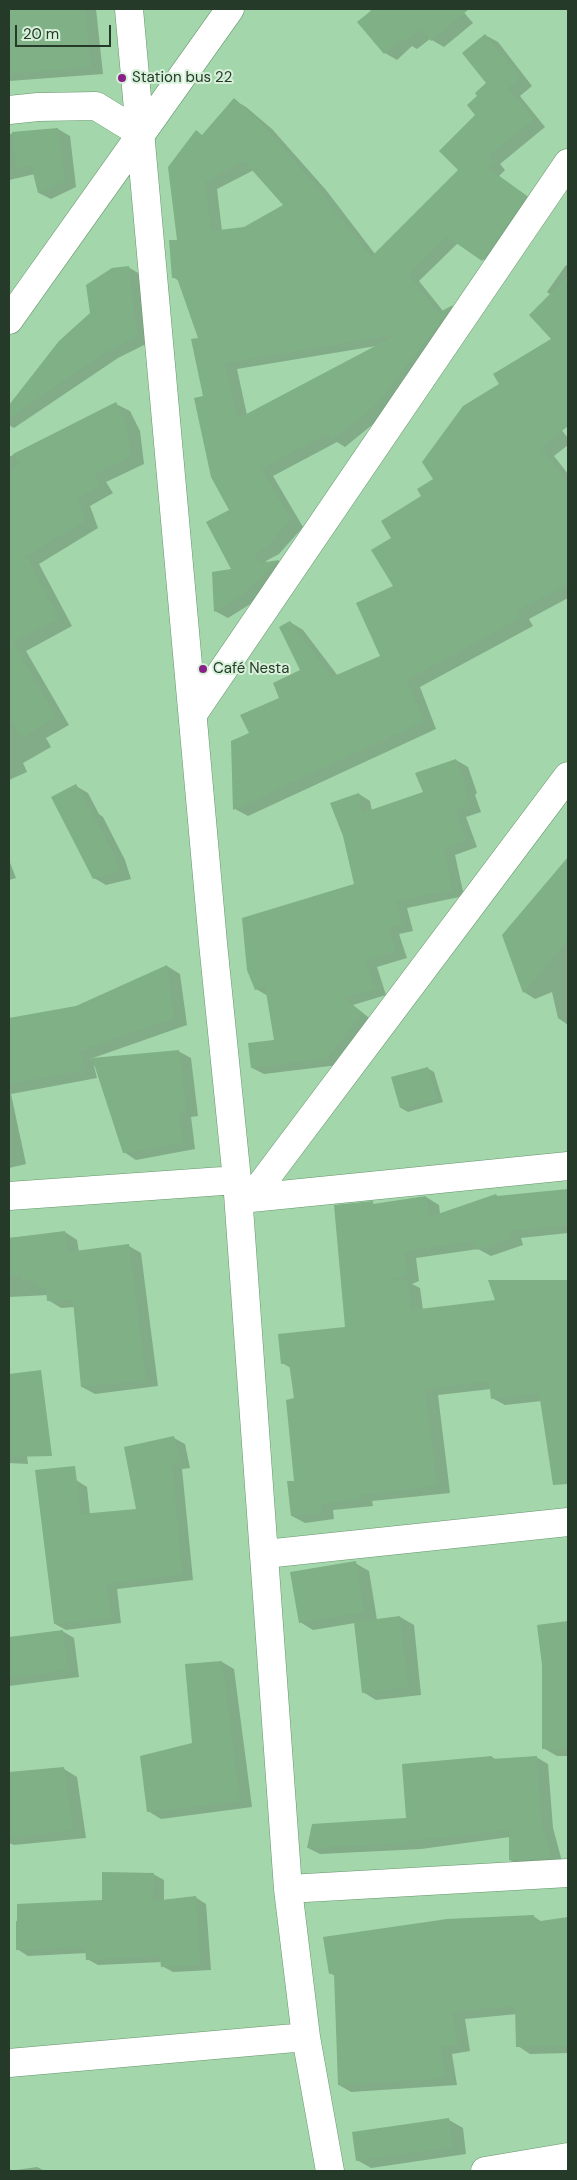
<!DOCTYPE html>
<meta charset="utf-8">
<style>
body{margin:0}
#map{position:relative;width:577px;height:2180px;overflow:hidden;background:#a3d6aa;font-family:"DM Sans",sans-serif}
canvas{display:block}
.frame{position:absolute;inset:0;border:10px solid #263a29;pointer-events:none}
.scale{position:absolute;left:15px;top:25px;width:96px;height:22px;box-sizing:border-box;border:2px solid #263a29;border-top:0;padding-left:6px;font-size:15px;line-height:18px;white-space:nowrap;color:#263a29;-webkit-text-stroke:4px #d6f0d9;paint-order:stroke}
</style>
<div id="map">
<canvas width="577" height="2180"></canvas>
<div class="frame"></div>
<div class="scale">20 m</div>
</div>
<script>
const c = document.querySelector('canvas').getContext('2d');
c.lineJoin = 'round';
function fillPath(path, color) {
  c.fillStyle = color;
  c.fill(path, 'evenodd');
}
function trace(path, color, width, dash) {
  c.strokeStyle = color;
  c.lineWidth = width;
  c.lineCap = dash ? 'butt' : 'round';
  c.setLineDash(dash || []);
  c.stroke(path);
}
function write(font, color, halo, rows, align = 'center') {
  c.font = font + ' "DM Sans",sans-serif';
  c.lineWidth = 4;
  c.setLineDash([]);
  c.textBaseline = 'middle';
  c.strokeStyle = halo;
  c.fillStyle = color;
  for (const [text, x, y, turn = 0] of rows) {
    c.save();
    c.translate(x, y);
    c.rotate((+turn || 0) * Math.PI / 180);
    c.textAlign = isNaN(turn) ? turn : align;
    if (halo) c.strokeText(text, 0, 0);
    c.fillText(text, 0, 0);
    c.restore();
  }
}
const shadow = new Path2D(`
 M9,9H96L103,74L9,81Z
 M370,9H461L473,23L444,47L430,39L417,49L412,46L397,60L385,53Z
 M485,35L498,42L532,86L520,96L545,127L500,164L505,170L499,176L538,204L495,267L458,243L419,281L443,311L453,306L464,313L389,411L345,447L337,442L273,476L303,527L279,554L266,561L267,563L279,561L290,568L252,603L228,618L215,611L213,573L233,570L231,510L205,397L200,339L179,281L173,277L178,241L203,135L234,100L246,107L272,129L326,190L375,254L460,170L477,115L479,96L488,84ZM254,170L285,205L245,228L222,231L217,189ZM376,346L247,415L237,369Z
 M58,129L70,136L76,187L51,199L39,193L35,174L9,180V134Z
 M566,265L568,266V407L552,418L568,438V445L554,456L568,474V598L529,619L533,626L420,687L436,729L248,816L235,809L250,734L302,671L290,622L303,630L338,676L382,657L395,587L393,538L500,384L553,339L551,295L547,292Z
 M128,267L140,274L148,343L118,358L14,428L9,425V407L60,342L91,313Z
 M116,404L130,411L140,431L144,464L106,482L113,493L90,506L98,528L39,564L72,626L26,651L69,725L46,738L51,747L23,763L27,772L9,780V457Z
 M456,760L468,767L477,793L475,795L481,812L466,817L477,847L455,855L464,896L407,908L413,931L399,934L407,958L377,967L386,995L353,1005L373,1021L338,1065L264,1074L252,1068L275,1041L268,996L256,989L355,884L359,794L370,801L372,811L424,792Z
 M76,786L88,793L99,814L103,817L125,860L131,879L106,885L94,878Z
 M9,860L16,878L9,880Z
 M560,868L568,873V920L552,937L568,931V1025L558,1018L552,992L535,999L524,992L504,936Z
 M167,966L180,974L187,1025L90,1059L178,1051L191,1058L198,1116L191,1117L195,1149L136,1160L124,1152L96,1065L94,1066L97,1078L11,1094L26,1164L9,1168V1019L77,1007Z
 M427,1068L434,1072L443,1102L408,1112L401,1108Z
 M568,1190V1233L521,1238L523,1245L491,1256L478,1249L416,1258L419,1281L412,1284L420,1288L423,1310L496,1301L489,1281H568V1450L561,1451L542,1401L505,1405L492,1398L491,1389L438,1395L450,1493L372,1501L373,1506L333,1510L334,1519L305,1523L292,1516L295,1482L296,1399L291,1368L282,1363L345,1328L372,1203L376,1205L426,1197L439,1205L440,1214L496,1195L499,1197Z
 M65,1232L77,1240L79,1252L129,1246L141,1253L158,1386L95,1394L82,1387L75,1307L61,1308L48,1300V1295L9,1297V1238Z
 M9,1377L18,1382L28,1464L9,1463Z
 M174,1438L185,1444L190,1468L182,1469L193,1580L117,1589L121,1623L66,1630L55,1624L76,1480L87,1487L90,1515L138,1510Z
 M355,1563L369,1571L377,1620L400,1617L414,1625L421,1695L376,1700L363,1692L355,1623L313,1630L300,1622Z
 M568,1622V1756H557L543,1748V1665L539,1626Z
 M62,1631L74,1638L79,1677L9,1686V1638Z
 M222,1662L234,1669L252,1807L161,1819L148,1811L193,1744Z
 M492,1757L497,1760L536,1757L548,1764L553,1828L563,1865L522,1867L510,1860V1837L421,1849L320,1854L308,1848L408,1820Z
 M64,1769L77,1777L86,1838L14,1845L9,1843V1773Z
 M153,1874L164,1880V1901L195,1897L206,1904L211,1970L173,1972L162,1966V1962L98,1965L87,1959V1953L28,1956L17,1949V1905L103,1901Z
 M533,1916L542,1922L568,1918V2053L530,2054L518,2046L517,2014L465,2019L470,2051L452,2054L457,2085L351,2092L339,2085L335,1976L330,1973Z
 M449,2120L463,2128L466,2154L371,2168L357,2160Z
 M37,2167L45,2171H9Z`);
const building = new Path2D(`
 M9,9H85L91,67L9,74Z
 M373,9H469L431,41L421,29L404,43L401,39L384,54L357,22Z
 M485,34L521,78L508,88L534,119L488,156L494,162L488,168L527,196L482,261L446,236L408,274L438,313L453,305L377,404L332,440L326,434L261,469L291,519L267,547L255,554L260,563L279,560L240,597L214,612L212,572L231,569L206,522L229,510L211,477L194,398L203,396L191,339L198,338L177,278H172L169,240H177L168,167L196,130L202,135L234,98L259,121L313,182L371,257L458,170L439,151L475,115L467,105L477,96L475,93L486,83L462,53ZM244,161L283,205L244,227L211,231L205,182ZM398,334L237,419L225,363Z
 M58,128L65,181L38,193L31,165L16,169L12,132Z
 M129,266L137,337L106,352L9,418V405L59,341L90,313L86,285L112,268Z
 M568,276V426L541,448L568,482V584L516,611L520,618L407,680L424,721L233,810L231,741L249,733L240,715L279,698L273,683L300,670L279,627L290,621L332,677L380,656L356,603L393,586L371,550L391,538L381,521L421,496L417,489L433,479L422,462L463,406L499,384L493,374L551,339L529,315Z
 M116,402L126,422L131,457L94,474L100,485L77,499L86,520L26,556L59,618L13,643L56,717L22,738L9,715V472L20,464L13,454Z
 M456,759L466,787L464,788L469,805L455,811L466,840L444,848L452,890L396,901L402,924L388,928L396,951L366,961L375,989L343,998L363,1013L326,1059L251,1068L248,1043L274,1040L265,986L255,990L247,970L242,918L354,884L343,836L330,803L359,793L362,813L423,792L415,773Z
 M76,784L113,852L119,872L93,879L51,797Z
 M568,857V939L523,993L502,935Z
 M167,965L174,1018L80,1051L84,1070L9,1084V1018L76,1006Z
 M179,1050L186,1110L179,1111L183,1143L123,1153L92,1058Z
 M428,1067L437,1099L400,1108L391,1077Z
 M568,1189V1225L509,1231L511,1238L477,1250L474,1241L404,1251L407,1274L392,1280H408L411,1310L495,1300L488,1280H568V1484L553,1485L539,1393L491,1399L489,1381L425,1389L437,1486L360,1495L361,1499L321,1504L322,1513L291,1516L287,1481H294L286,1400L294,1398L289,1363L281,1364L278,1334L345,1327L334,1205L373,1201V1204L426,1196L429,1217L496,1194L497,1196Z
 M65,1231L67,1252L129,1244L146,1380L81,1387L73,1300L47,1301L46,1288H39V1284H35V1279L22,1281L21,1275L9,1276V1238Z
 M41,1370L52,1456L9,1457V1374Z
 M174,1436L180,1462L172,1463L182,1574L106,1584L111,1618L54,1624L35,1470L75,1466L81,1514L136,1509L124,1447Z
 M356,1561L364,1612L299,1623L290,1572Z
 M400,1616L408,1687L362,1693L354,1622Z
 M568,1621V1749H542V1665L537,1625Z
 M63,1630L68,1670L9,1678V1637Z
 M222,1661L240,1801L147,1812L140,1756L192,1743L185,1664Z
 M492,1756V1759L537,1756L541,1821L551,1858L509,1860V1830L409,1841V1843L307,1848L312,1824L406,1818L402,1764Z
 M64,1767L73,1830L9,1838V1772Z
 M102,1872L154,1873L153,1901L196,1896L200,1965L161,1967L160,1956L86,1960L85,1947L16,1950V1921H18L17,1904L102,1900Z
 M534,1915V1922L568,1917V2046L516,2047L515,2006L452,2012L458,2044L440,2047L445,2078L338,2085L334,1973L329,1974L323,1937L447,1919Z
 M449,2118L453,2147L356,2161L352,2132Z`);
const street = new Path2D(`
 M129,9L213,943L237,1180L288,1889L306,2037L330,2171
 M9,110L38,107L96,106L140,133
 M9,320L230,9
 M193,714L568,163
 M9,1196L237,1180L251,1198L568,1166
 M251,1198L568,776
 M265,1554L568,1522
 M288,1889L568,1873
 M9,2063L306,2037
 M485,2171L568,2157`);
const markers = [
 [122,78,5,"#882187"],
 [203,669,5,"#882187"]
];
const poiNames = [
 ["Station bus 22",132,78],
 ["Café Nesta",213,669]
];
fillPath(shadow, '#0003');
fillPath(building, '#7fb086');
trace(street, '#65956c', 29);
trace(street, '#fff', 28);
for (const [x, y, r, color] of markers) {
  const dot = new Path2D();
  dot.arc(x, y, r, 0, 2 * Math.PI);
  c.fillStyle = color;
  c.fill(dot);
  trace(dot, '#d6f0d9', 2);
}
write('15px', '#263a29', '#d6f0d9', poiNames, 'left');
</script>
